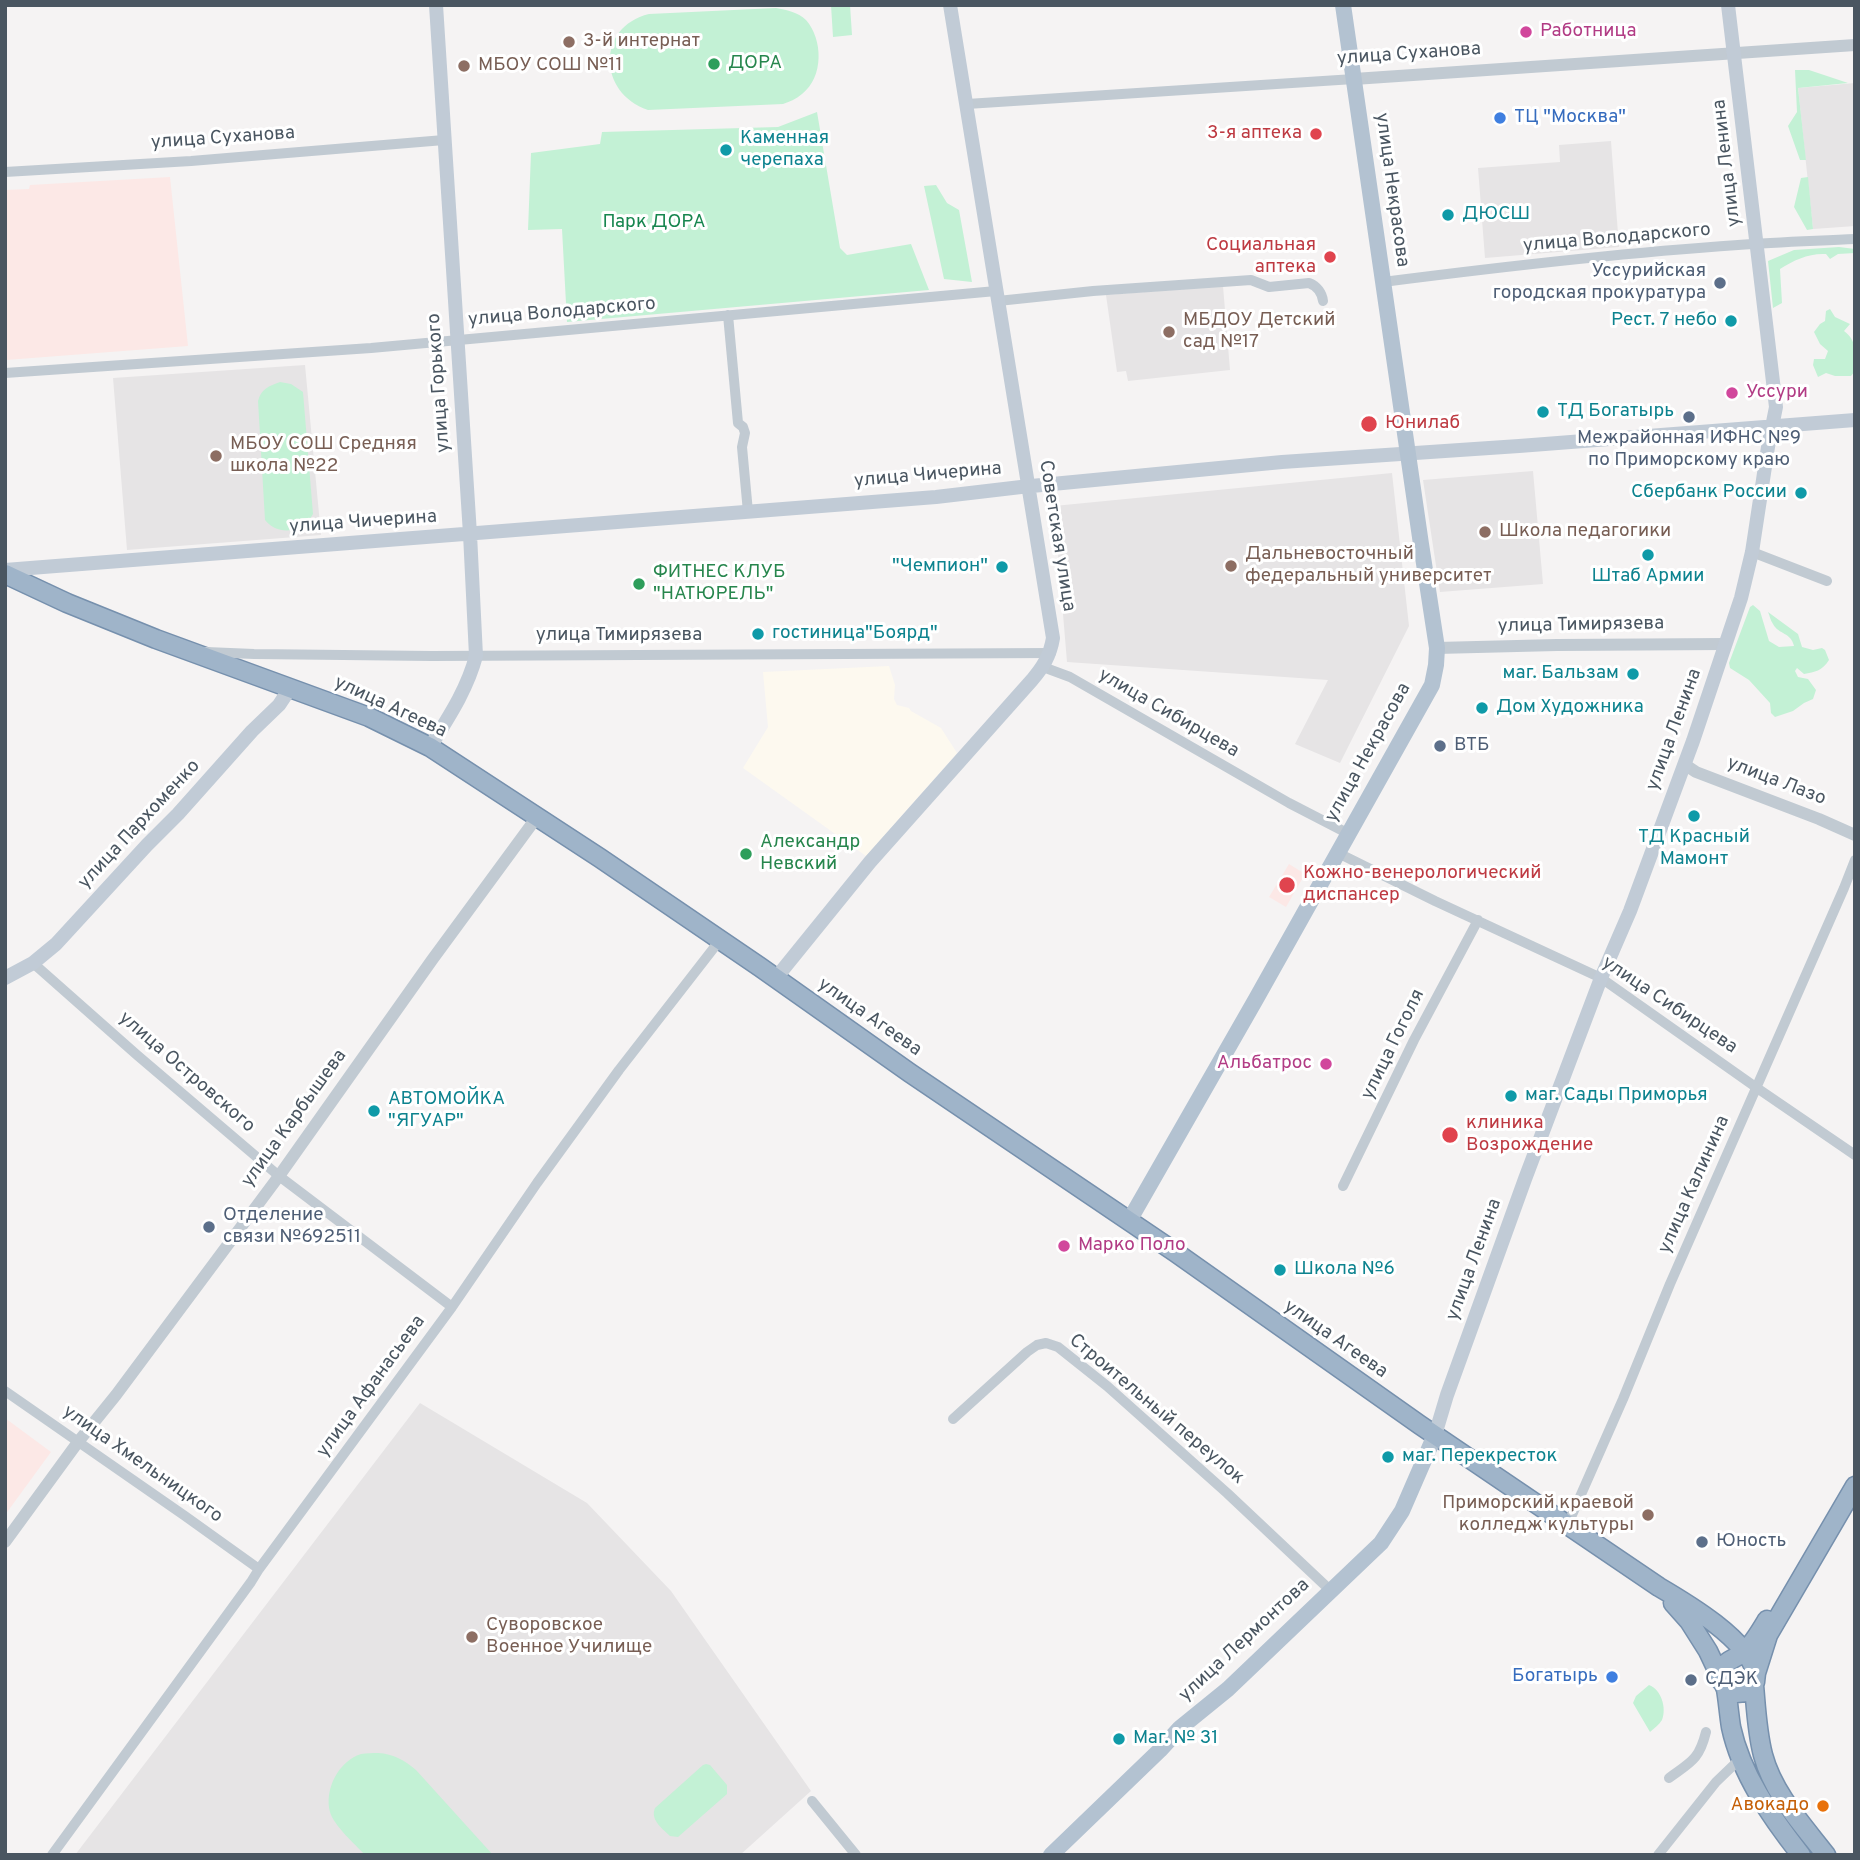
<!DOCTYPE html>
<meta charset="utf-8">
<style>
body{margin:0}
#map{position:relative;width:1860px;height:1860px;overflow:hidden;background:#f5f3f3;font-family:Overpass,sans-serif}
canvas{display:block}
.frame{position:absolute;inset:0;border:7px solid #4a5661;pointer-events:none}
</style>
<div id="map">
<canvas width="1860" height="1860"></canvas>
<div class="frame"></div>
</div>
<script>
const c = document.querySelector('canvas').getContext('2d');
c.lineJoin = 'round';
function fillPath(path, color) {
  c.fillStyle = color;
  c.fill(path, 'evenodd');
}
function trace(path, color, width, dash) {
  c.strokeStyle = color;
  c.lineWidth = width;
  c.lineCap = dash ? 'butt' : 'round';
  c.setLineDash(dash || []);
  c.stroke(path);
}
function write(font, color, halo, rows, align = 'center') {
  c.font = font + ' Overpass,sans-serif';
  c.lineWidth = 6;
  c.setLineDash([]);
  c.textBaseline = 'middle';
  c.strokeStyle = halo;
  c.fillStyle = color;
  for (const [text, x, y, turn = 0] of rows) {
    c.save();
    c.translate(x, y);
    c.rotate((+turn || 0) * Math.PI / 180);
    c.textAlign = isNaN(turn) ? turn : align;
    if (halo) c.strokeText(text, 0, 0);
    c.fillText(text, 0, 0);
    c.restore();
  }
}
const commercial = new Path2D(`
 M889,666L895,685L894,699L897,705L909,708L911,711L941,728L957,753L866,856L743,768L768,727L763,672Z`);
const education = new Path2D(`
 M1855,83V226L1813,229L1798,88Z
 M1611,141L1619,247L1485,258L1478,168L1560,162L1559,145Z
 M1223,286L1230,370L1128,381L1126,371L1117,372L1106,295Z
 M305,365L321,535L127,550L113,378Z
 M1533,471L1543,584L1440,592L1423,480Z
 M1392,473L1409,626L1340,763L1295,744L1328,680L1067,662L1054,506Z
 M420,1403L587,1503L671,1591L811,1791L740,1855H75Z`);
const medical = new Path2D(`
 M170,177L188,346L6,360L5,190L29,189L30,185Z
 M1289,864L1305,874L1286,907L1269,897Z
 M5,1418L51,1452L5,1515Z`);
const green = new Path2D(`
 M831,5H850L852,35L833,37Z
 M776,8C786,10 798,12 806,20C823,39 824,77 802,94C796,99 789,102 783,104L648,110C598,93 596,27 649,14Z
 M1795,70H1809L1848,83L1798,88L1806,160H1800L1788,126L1797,112Z
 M817,112L840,248L847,255L911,244L929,290L567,322L562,229L528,230L531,153L600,144L602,132L778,127Z
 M1808,177L1813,229L1807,230L1794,207L1801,178Z
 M936,185L947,203L959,210L972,282L944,279L924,186Z
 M1839,247L1855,249V253L1838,254L1830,259L1826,254C1809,253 1794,260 1780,269L1782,303L1773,308L1768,261L1794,250Z
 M1830,309L1835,317L1850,324L1844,331C1858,341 1855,355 1855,371L1851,376H1835L1826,373L1818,377L1813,365L1814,359H1825L1828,351L1820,344L1814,332L1820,324L1825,321L1826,311Z
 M280,382L291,384L303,392L313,514C303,532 279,537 265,520L258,401C261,389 269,386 280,382Z
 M1753,605L1760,611L1769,641L1779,647L1794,646C1791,632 1779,635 1773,624C1770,620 1770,616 1768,612L1798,634L1802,647L1813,650L1822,648L1825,650L1829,660C1822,671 1815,672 1804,674L1797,668L1795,671L1798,677L1808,679L1816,690L1813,699L1804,703L1793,711L1775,717L1771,713L1770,703L1749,680L1730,668L1729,663L1750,607Z
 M1649,1685C1661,1689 1667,1708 1662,1720C1659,1725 1654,1728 1650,1732L1633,1703L1636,1696Z
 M378,1753C394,1754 404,1760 416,1770L493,1855H365C355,1844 334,1826 330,1812C324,1789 339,1761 361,1754C366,1753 373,1753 378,1753Z
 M706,1764L710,1765L727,1785V1794L678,1837L670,1836C662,1828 650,1820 655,1808L703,1765Z`);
const minor = new Path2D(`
 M967,104L1354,79
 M5,172L191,161L444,140
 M1383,282C1500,267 1619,253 1738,245C1777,242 1816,241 1855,239
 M998,301L1093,291L1251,280L1269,287L1309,283C1317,286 1322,293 1323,301
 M728,315L738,423L743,427L745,433L742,447L748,512
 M5,373L371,348L996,291
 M1752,552L1827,581
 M206,652L254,654L432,656L1051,653
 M1043,667L1070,677L1289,803L1349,834
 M1338,853L1435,901L1601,978L1757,1088L1855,1155
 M33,963L137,1055L279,1176L452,1307
 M1343,1186L1414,1040L1478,920
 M5,1391L185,1516L259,1569
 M953,1419L1027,1352L1037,1345L1046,1343L1058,1347L1107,1386L1227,1493L1330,1590
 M1568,1524L1623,1399L1670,1284L1844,888L1855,860
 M1669,1778C1691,1762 1699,1760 1706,1732
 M812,1801L856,1855
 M52,1855L251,1582L259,1569L452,1307L537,1183L619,1070L720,940
 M1658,1855L1716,1782L1741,1758`);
const tertiary = new Path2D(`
 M1354,79L1855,45
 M1437,648L1557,645L1726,644
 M1684,764L1696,772L1819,819L1855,835
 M5,1542L78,1442L116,1395L279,1176L432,960L537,817`);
const secondary = new Path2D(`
 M5,570L936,497L1021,487L1282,462L1519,446L1855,420
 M430,747C448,718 467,690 476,656L470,534L436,5
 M5,978L33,963L56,944L147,845L178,814L252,731L279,705L291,687
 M776,978L870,862L1032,680C1043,667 1050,656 1053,638L950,5
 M1435,1435L1447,1395L1525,1179L1601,978L1630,911L1693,741L1741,598L1752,552L1768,447L1776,407L1728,5`);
const primary = new Path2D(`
 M1129,1221L1256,999L1432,685L1436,665L1437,648L1421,544L1343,5
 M1051,1855L1160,1750L1180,1728L1228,1689L1381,1543L1402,1511L1435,1435`);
const trunk = new Path2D(`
 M5,574L67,603L156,639L369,717L430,747L600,858L760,967L910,1073L1175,1252L1420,1425L1659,1587C1688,1604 1747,1639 1756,1673
 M1673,1603L1689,1621L1708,1651L1726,1689L1736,1693L1747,1692L1755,1682L1756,1673L1768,1635L1855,1486
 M1721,1681C1719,1660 1731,1662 1744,1652C1753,1644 1761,1630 1767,1620
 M1754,1685C1756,1708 1757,1732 1763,1755C1773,1793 1802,1824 1826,1855
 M1726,1689C1728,1701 1729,1714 1731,1727C1741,1774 1771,1817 1801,1855`);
const markers = [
 [1526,32,7,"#d1479c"],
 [569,42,7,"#8d6e63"],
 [714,64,7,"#2e9e5b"],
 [464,66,7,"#8d6e63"],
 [1500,118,7,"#3f7fe0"],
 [1316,134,7,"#e0444e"],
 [726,150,7,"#0f9aa8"],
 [1448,215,7,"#0f9aa8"],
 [1330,257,7,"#e0444e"],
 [1720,283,7,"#5c6f8a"],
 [1731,321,7,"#0f9aa8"],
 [1169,332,7,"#8d6e63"],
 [1732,393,7,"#d1479c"],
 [1543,412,7,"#0f9aa8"],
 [1689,417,7,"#5c6f8a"],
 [1369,424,9,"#e0444e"],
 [216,456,7,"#8d6e63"],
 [1801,493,7,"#0f9aa8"],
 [1485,532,7,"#8d6e63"],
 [1648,555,7,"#0f9aa8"],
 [1231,566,7,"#8d6e63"],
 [1002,567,7,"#0f9aa8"],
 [639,584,7,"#2e9e5b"],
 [758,634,7,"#0f9aa8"],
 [1633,674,7,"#0f9aa8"],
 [1482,708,7,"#0f9aa8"],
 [1440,746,7,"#5c6f8a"],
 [1694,816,7,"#0f9aa8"],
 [746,854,7,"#2e9e5b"],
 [1287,885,9,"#e0444e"],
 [1326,1064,7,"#d1479c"],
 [1511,1096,7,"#0f9aa8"],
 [374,1111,7,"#0f9aa8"],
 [1450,1135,9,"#e0444e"],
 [209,1227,7,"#5c6f8a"],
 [1064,1246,7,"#d1479c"],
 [1280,1270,7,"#0f9aa8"],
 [1388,1457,7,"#0f9aa8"],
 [1648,1515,7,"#8d6e63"],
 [1702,1542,7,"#5c6f8a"],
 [472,1637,7,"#8d6e63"],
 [1612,1677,7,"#3f7fe0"],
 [1691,1680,7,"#5c6f8a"],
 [1119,1739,7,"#0f9aa8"],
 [1823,1806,7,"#e8710a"]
];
const hotelNames = [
 ["Работница",1540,32],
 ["Уссури",1746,393],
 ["Альбатрос",1312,1064,"right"],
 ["Марко Поло",1078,1246]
];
const educationNames = [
 ["3-й интернат",583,42],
 ["МБОУ СОШ №11",478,66],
 ["МБДОУ Детский",1183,321],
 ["сад №17",1183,343],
 ["МБОУ СОШ Средняя",230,445],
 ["школа №22",230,467],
 ["Школа педагогики",1499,532],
 ["Дальневосточный",1245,555],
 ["федеральный университет",1245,577],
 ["Приморский краевой",1634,1504,"right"],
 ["колледж культуры",1634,1526,"right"],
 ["Суворовское",486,1626],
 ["Военное Училище",486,1648]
];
const streetNames = [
 ["улица Суханова",1409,55,-4],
 ["улица Суханова",223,139,-4],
 ["улица Ленина",1728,163,-97],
 ["улица Некрасова",1391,190,82],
 ["улица Володарского",1617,239,-5],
 ["улица Володарского",562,313,-5],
 ["улица Горького",440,383,-94],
 ["улица Чичерина",928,476,-5],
 ["улица Чичерина",363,523,-4],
 ["Советская улица",1056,536,81],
 ["улица Тимирязева",1581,626,-1],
 ["улица Тимирязева",619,636],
 ["улица Агеева",390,708,25],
 ["улица Сибирцева",1168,714,30],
 ["улица Ленина",1675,730,-70],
 ["улица Некрасова",1369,753,-61],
 ["улица Лазо",1776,782,21],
 ["улица Пархоменко",140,825,-47],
 ["улица Сибирцева",1669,1006,34],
 ["улица Агеева",869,1018,35],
 ["улица Гоголя",1394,1045,-64],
 ["улица Островского",186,1073,41],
 ["улица Карбышева",295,1119,-54],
 ["улица Калинина",1695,1185,-66],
 ["улица Ленина",1475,1260,-70],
 ["улица Агеева",1335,1340,35],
 ["улица Афанасьева",372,1387,-54],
 ["Строительный переулок",1156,1410,40],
 ["улица Хмельницкого",142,1465,35],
 ["улица Лермонтова",1245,1641,-43]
];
const leisureNames = [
 ["ДОРА",728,64],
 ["ФИТНЕС КЛУБ",653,573],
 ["\"НАТЮРЕЛЬ\"",653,595],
 ["Александр",760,843],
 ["Невский",760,865]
];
const shopNames = [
 ["ТЦ \"Москва\"",1514,118],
 ["Богатырь",1598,1677,"right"]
];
const healthNames = [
 ["3-я аптека",1302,134,"right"],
 ["Социальная",1316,246,"right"],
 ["аптека",1316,268,"right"],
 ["Юнилаб",1385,424],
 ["Кожно-венерологический",1303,874],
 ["диспансер",1303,896],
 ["клиника",1466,1124],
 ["Возрождение",1466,1146]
];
const cultureNames = [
 ["Каменная",740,139],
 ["черепаха",740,161],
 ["ДЮСШ",1462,215],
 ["Рест. 7 небо",1717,321,"right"],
 ["ТД Богатырь",1557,412],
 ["Сбербанк России",1787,493,"right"],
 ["\"Чемпион\"",988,567,"right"],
 ["Штаб Армии",1648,577,"center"],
 ["гостиница\"Боярд\"",772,634],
 ["маг. Бальзам",1619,674,"right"],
 ["Дом Художника",1496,708],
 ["ТД Красный",1694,838,"center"],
 ["Мамонт",1694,860,"center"],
 ["маг. Сады Приморья",1525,1096],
 ["АВТОМОЙКА",388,1100],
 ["\"ЯГУАР\"",388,1122],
 ["Школа №6",1294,1270],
 ["маг. Перекресток",1402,1457],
 ["Маг. № 31",1133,1739]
];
const parkNames = [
 ["Парк ДОРА",654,223]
];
const serviceNames = [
 ["Уссурийская",1706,272,"right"],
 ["городская прокуратура",1706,294,"right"],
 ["Межрайонная ИФНС №9",1689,439,"center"],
 ["по Приморскому краю",1689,461,"center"],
 ["ВТБ",1454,746],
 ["Отделение",223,1216],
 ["связи №692511",223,1238],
 ["Юность",1716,1542],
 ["СДЭК",1705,1680]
];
const foodNames = [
 ["Авокадо",1809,1806]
];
fillPath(commercial, '#fdf9ef');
fillPath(education, '#e6e4e5');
fillPath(medical, '#fce8e6');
fillPath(green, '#c3f1d5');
trace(trunk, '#7690ad', 21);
trace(minor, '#c1cad2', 10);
trace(tertiary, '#c1cad2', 12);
trace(secondary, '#c1cbd6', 14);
trace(primary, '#b3c2d1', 16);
trace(trunk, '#9fb4c9', 18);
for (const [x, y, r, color] of markers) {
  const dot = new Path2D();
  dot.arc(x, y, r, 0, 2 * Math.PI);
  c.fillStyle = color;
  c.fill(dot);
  trace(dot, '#fff', 2.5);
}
write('19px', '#b23c85', '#fff', hotelNames, 'left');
write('19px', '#785e54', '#fff', educationNames, 'left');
write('19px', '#4a5661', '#fff', streetNames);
write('19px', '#27864d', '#fff', leisureNames, 'left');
write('19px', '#366cbe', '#fff', shopNames, 'left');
write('19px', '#be3a42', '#fff', healthNames, 'left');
write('19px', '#0d838f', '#fff', cultureNames, 'left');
write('19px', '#17864f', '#fff', parkNames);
write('19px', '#4e5e75', '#fff', serviceNames, 'left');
write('19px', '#c56008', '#fff', foodNames, 'right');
</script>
